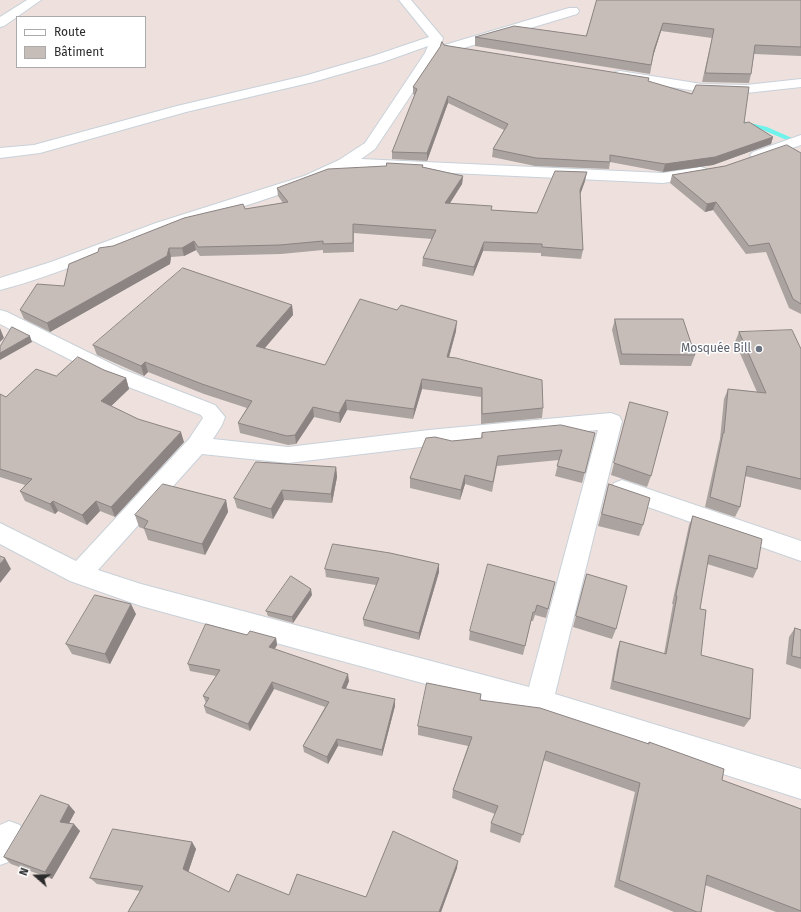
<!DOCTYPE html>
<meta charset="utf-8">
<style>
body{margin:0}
#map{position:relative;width:801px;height:912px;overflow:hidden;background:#eee1dd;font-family:"Fira Sans",sans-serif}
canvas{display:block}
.legend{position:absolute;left:16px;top:16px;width:130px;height:52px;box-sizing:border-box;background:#fff;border:1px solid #aaa;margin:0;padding:5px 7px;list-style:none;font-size:12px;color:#2b2b2b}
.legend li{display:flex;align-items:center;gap:8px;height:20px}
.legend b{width:20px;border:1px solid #aaa}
.north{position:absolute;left:16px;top:856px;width:40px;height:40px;-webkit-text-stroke:3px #fff;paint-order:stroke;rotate:290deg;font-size:11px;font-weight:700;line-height:16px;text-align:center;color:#2b2b2b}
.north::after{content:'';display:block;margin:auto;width:14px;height:18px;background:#2b2b2b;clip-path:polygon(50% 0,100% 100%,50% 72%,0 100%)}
</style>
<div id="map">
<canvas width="801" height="912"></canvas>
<ul class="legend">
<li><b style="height:5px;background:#fff"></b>Route</li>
<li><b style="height:11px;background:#c6bdb9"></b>Bâtiment</li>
</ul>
<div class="north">N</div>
</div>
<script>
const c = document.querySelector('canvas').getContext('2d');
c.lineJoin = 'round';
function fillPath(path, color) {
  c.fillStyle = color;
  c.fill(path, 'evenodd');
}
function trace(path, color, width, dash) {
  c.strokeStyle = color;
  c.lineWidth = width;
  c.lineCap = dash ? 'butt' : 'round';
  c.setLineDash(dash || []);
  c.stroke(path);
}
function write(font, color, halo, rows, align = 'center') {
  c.font = font + ' "Fira Sans",sans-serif';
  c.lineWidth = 3;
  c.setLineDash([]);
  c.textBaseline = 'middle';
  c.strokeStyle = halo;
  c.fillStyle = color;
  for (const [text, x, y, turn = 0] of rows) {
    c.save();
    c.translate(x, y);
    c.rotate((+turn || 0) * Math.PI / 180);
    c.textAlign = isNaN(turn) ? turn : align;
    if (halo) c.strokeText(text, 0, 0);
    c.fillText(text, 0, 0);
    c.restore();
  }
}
const stream = new Path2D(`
 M742,121L767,127L792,138L801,139V143L789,141L763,130L740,124L739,123Z`);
const street = new Path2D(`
 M27,0H41L4,26L0,27V17Z
 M399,0H411L443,38L441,46L569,8H577L579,11L577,14L437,56L375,149L361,159L663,173L701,167L707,169L709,172L707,175L701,177L663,183L347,168C290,194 229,210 169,230C113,249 58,275 0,290V278L51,262L156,223L304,176L339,160L365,143L425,53L428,46L383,62L313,82L186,112L40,153L0,158V148L34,145L177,106L304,76L373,56L429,37Z
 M620,71L702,84L746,85L801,79V87L746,93L702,92L615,78L613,75L615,72Z
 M801,135V145L758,160L753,158L750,155L753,152Z
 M0,310L7,312L122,369L215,405L225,417L222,425L213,439L288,447L429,430L611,413L619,416L622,421L555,694L801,769V799L539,715L141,606L70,581L0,544V523L76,561L189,439L203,418L201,415L108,379L0,324ZM598,430L529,687L141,584L98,570L202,454L288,463L429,446Z
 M622,480L801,541V561L614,495L611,489L614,483Z
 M9,821L20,825L24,836L11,861L0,865V825Z`);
const wall = new Path2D(`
 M597,0H801V56L754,54L751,74L749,83L702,82L712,38L661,31L653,57L650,74L475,46V37L586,36Z
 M444,45L648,81L744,123L773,137L771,144L713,165L663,172L610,162L609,169L535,166L492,157L493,149L504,130L448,103L427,161L392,159V152L415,95L413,94V87Z
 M801,153V314L789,308L766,252L746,254L713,210L705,212L670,183L672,175Z
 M423,165V167L463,176L462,184L450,203L491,210L537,213L585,181L580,194L583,250L581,259L541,256V253L483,251L473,276L422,266L423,258L432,239L354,233V252L323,253V250L281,254L200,256L196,250L184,256L171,257L170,264L50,332L24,319L20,310L64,286L113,246L245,209L283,203L278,196L277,188Z
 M292,305L293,315L264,349L325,365L456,331L449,358L543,408L542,418L481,424V397L422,389L413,419L347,410L340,423L314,417L296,444L288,445L240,433L238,423L247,408L204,394L148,372L144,376L97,355L93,345Z
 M615,319L695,355L691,366L620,365L612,330Z
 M739,332L801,349V490L745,476L740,507L735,517L705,507L719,443L720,439L724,399L728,389L757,392L735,342Z
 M104,370L126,378L129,389L111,406L184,442L115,517L100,511L87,525L58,511L55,514L25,501L20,491L25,485L0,477V394L6,397L56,376Z
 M627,413L651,476L647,487L611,475Z
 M482,433H595L582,483L555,476L559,460L497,466L492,492L465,484L460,500L410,488V478L452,441L481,439Z
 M336,467L337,477L332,503L284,500L273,519L237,508L234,498Z
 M609,484L643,525L639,536L598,526Z
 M226,500L228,512L205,555L148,540L144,529L139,527L135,515Z
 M693,516L757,569L753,578L707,564L700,609L701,655L750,719L744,727L610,689L617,650L620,641L664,654L673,604H672L689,525Z
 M439,564V572L419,640L364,626L363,619L376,585L326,577L325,569Z
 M587,574L616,629L612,639L573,627Z
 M555,582L546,618L535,615L533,621H531L523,655L469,640L470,631Z
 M312,595L293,623L268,616L266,611Z
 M136,614L110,664L72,654L66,644Z
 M795,628L801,630V669L786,664L789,637Z
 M247,635L276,638L277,645L275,649L349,681L346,689L395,706L382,756L338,746L328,764L304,752L303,746L325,707L274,689L250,731L206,713L204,706L206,703L203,696L216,676L190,671L188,664Z
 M480,700L648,744L649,742L722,780L801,809V912H776L705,885L701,912H674L614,887L635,792L543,760L520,843L490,832L491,823L495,814L452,798L453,790L468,746L418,735V726Z
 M69,805L75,812L69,823L80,831L52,879L11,864L4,857Z
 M192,842L196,849L188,872L229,892L289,895L366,897L457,868L441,912H128L140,891L97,884L90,878Z`);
const shadedWall = new Path2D(`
 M663,23L661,31L652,59L654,50Z
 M448,96V103L427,161V153Z
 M773,137L771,144L713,165L663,172L665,164Z
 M587,172L585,181L579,198L580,190Z
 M463,176L462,184L445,211V203Z
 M716,202L713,210L705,212L707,204Z
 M194,241L196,250L184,256L182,248Z
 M484,242L483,251L473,276L474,267Z
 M169,248L171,257L170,264L50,332L47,323Z
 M292,305L293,315L258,356L256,346Z
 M457,321L456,331L446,367L447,357Z
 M0,328L4,338L0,342Z
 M30,336L32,342L0,360V353Z
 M145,362L148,372L144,376L141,366Z
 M126,378L129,389L105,412L101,401Z
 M422,379V389L413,419L414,409Z
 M346,400L347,410L340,423L339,413Z
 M313,407L314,417L296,444L295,435Z
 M181,432L184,442L115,517L111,507Z
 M336,467L337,477L332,503L331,494Z
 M465,475V484L460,500L461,490Z
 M282,490L284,500L273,519L271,509Z
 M226,500L228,512L205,555L202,544Z
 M53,501L58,511L55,514L50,504Z
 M96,501L100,511L87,525L82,515Z
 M5,558L11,569L0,583V564Z
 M439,564V572L419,640V633Z
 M311,589L312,595L293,623L292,617Z
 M131,604L136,614L110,664L105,654Z
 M276,638L277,645L271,654L269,647Z
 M348,674L349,681L343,695L342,688Z
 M272,682L274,689L250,731L248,724Z
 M395,699V706L382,756V750Z
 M337,739L338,746L328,764L327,757Z
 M69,805L75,812L66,829L60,822Z
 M74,824L80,831L52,879L45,872Z
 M192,842L196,849L187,876L183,869Z
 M458,861L457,868L441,912H439Z`);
const building = new Path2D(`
 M597,0H801V47L755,45L751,74L705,73L714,29L663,23L654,50L651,65L475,37L514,26L586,36Z
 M442,42L444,45L449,46L649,78L648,81L692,94L696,85L749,87L744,123L749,122L773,137L715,157L665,164L610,155V162L536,158L493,149L508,124L448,96L427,153L392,152L417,89L413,87L440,47Z
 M787,145L801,153V304L793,299L769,243L749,246L716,202L707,204L672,175L725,166Z
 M387,163L423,165L422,167L463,176L445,203L492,206L491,210L537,213L555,171L587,172L580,190L583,250L542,247V244L484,242L474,267L423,258L436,230L353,224V243L323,244V241L280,245L198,247L194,241L182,248H169L167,256L47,323L20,310L37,284L64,286L69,264L98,252L99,248L113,246L184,218L243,204L245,209L288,202L277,188L328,169L386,166Z
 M183,268L292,305L256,346L325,365L360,299L397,310L401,305L457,321L447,357L456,358L542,380L543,408L482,414V388L422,379L414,409L346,400L339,413L313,407L295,435L287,436L238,423L252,401L202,384L145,362L141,366L93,345Z
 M615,319H683L695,355L622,354Z
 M12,327L30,336L0,353V347Z
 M792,330L801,349V479L747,466L740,507L710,497L723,433H724L728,389L766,393L739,332Z
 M78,357L104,370L126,378L101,401L138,419L181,432L111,507L96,501L82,515L53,501L50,504L20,491L32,479L0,469V394L6,397L36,369L56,376Z
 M630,402L668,412L651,476L614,463Z
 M561,425L595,433L585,473L557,466L562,450L498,456L493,482L465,475L461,490L410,478L426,438L435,437L452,441L482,438V433Z
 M256,462L336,467L331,494L282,490L271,509L234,498Z
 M163,484L226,500L202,544L144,528L148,521L135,515Z
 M609,484L650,498L643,525L602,514Z
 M693,516L762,539L757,569L709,555L700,609L706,610L701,655L753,669L750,719L613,681L620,641L666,654L677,596H676Z
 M333,544L390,553L439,564L419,633L363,619L379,578L325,569Z
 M0,556L5,558L0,564Z
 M488,564L555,582L548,609L537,605L535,612H533L525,646L470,631Z
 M587,574L627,586L616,629L576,616Z
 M291,576L311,589L292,617L266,611Z
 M95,595L131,604L105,654L66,644Z
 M206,624L247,635L250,631L276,638L269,647L348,674L342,688L395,699L382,750L337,739L327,757L303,746L329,702L272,682L248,724L204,706L209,698L203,696L220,670L188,664Z
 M795,628L801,630V658L792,656Z
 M427,683L481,694L480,700L540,708L649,744V742L724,769L722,780L801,809V911L707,875L701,912H697L619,880L640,783L546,751L523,835L491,823L498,806L453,790L472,737L418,726Z
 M41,795L69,805L60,822L74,824L45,872L4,857Z
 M113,829L192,842L183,869L229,892L237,874L289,895L297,874L366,897L393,831L458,861L439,912H128L143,886L90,878Z`);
const markers = [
 [759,349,4,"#6b7280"]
];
const worshipNames = [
 ["Mosquée Bill",751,349]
];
fillPath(stream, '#6df3eb');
trace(street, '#c8d1d9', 2);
fillPath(street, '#fff');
fillPath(wall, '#aaa39f');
fillPath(shadedWall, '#8b8482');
fillPath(building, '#c6bdb9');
trace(building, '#8b8482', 1);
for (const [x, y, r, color] of markers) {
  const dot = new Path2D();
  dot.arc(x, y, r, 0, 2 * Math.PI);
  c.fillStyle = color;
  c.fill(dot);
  trace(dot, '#fff', 1.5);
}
write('12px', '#5b616d', '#fff', worshipNames, 'right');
</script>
